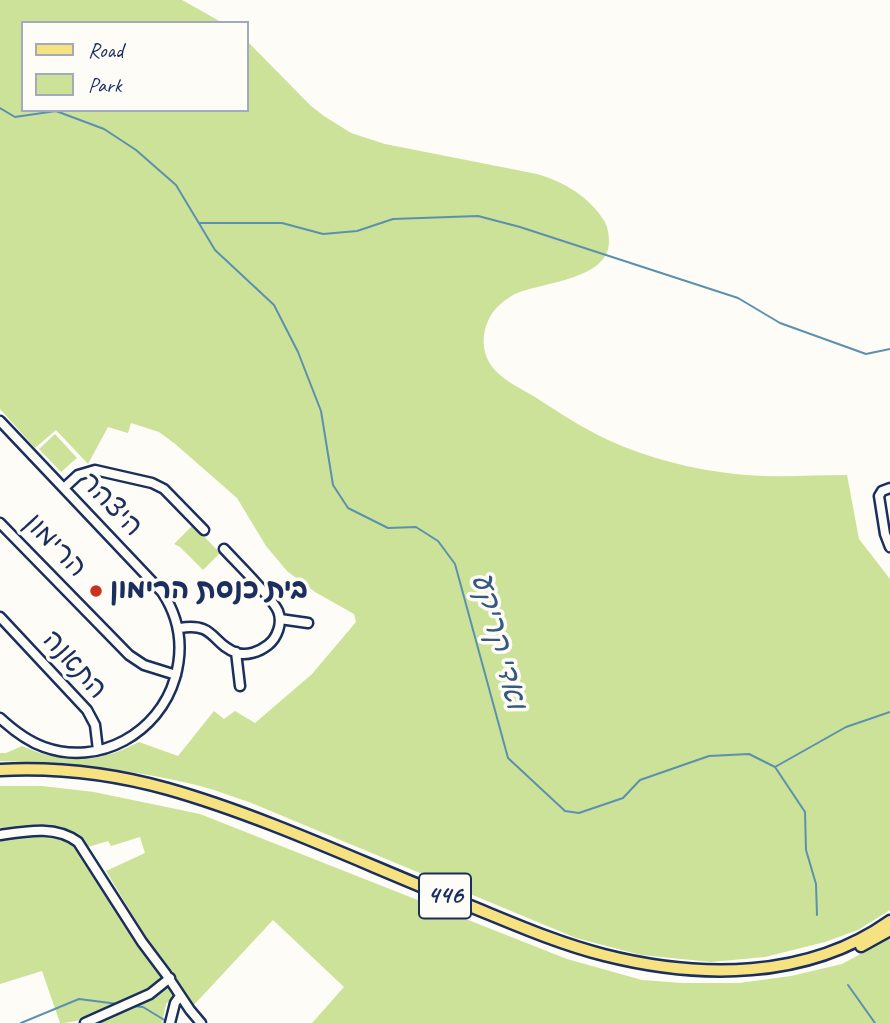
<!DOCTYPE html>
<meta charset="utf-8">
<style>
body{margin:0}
#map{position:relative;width:890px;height:1023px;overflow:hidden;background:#fdfcf7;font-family:Caveat,sans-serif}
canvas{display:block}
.legend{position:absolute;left:21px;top:21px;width:228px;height:91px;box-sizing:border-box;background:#fdfcf7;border:2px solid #a3aaba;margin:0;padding:9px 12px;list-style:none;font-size:21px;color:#1b2f5e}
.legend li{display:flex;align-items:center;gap:14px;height:35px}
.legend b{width:35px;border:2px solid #a3aaba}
</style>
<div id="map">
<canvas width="890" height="1023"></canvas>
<ul class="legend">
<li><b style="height:9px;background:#f7e281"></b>Road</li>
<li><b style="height:19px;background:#cce298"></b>Park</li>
</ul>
</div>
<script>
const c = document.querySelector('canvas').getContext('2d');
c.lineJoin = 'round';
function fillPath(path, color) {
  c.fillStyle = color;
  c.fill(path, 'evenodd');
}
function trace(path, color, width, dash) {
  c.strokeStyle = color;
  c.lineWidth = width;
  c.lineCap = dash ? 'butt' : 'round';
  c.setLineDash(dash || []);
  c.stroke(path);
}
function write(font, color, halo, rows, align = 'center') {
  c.font = font + ' Caveat,"Playpen Sans Hebrew",sans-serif';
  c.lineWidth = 7;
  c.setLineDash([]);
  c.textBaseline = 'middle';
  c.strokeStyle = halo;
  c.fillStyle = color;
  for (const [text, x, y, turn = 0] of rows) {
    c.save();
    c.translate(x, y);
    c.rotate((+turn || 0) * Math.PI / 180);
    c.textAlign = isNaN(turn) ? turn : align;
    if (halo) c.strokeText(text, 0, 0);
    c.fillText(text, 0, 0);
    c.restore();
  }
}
const green = new Path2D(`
 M0,0H182L223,23H23V110H247V41L311,106L324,116L351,133L385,144L537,174C564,182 589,196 605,222C608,228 609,235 609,242C608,281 539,282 513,295C503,301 492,310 488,321C482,334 482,350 489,362C498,378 520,388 535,397C554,409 573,422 594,433C632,453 677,466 720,472C762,479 804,475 847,475L859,539L890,579V910L858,930L825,942L765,957L711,962L641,955L576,938L249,802C230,796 211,788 192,784C129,769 65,763 0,761V753H6L22,746C64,764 98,764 139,742L178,756L214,711L224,719L235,711L255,723L312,674L356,622L354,614L315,592L287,571L266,546L237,498L174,443L159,432L131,423L128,433L108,427L88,464L56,430L35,448L0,409Z
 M55,434L77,458L61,472L39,449Z
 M193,525L220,553L203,570L180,547L174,544Z
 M0,786H42L94,792L200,814L567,959L642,980L682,983H739L791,976L842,964L890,938V1023H312L344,987L273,920L192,1007L145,936L106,871L145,853L140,837L111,846L108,841L88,847C81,841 74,833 66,829C48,820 19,826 0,828Z
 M32,836L67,840L82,851L138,944L163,978C141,996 88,1023 60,1023L42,971L0,984V840Z
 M167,986L174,996L166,1004L162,1023H94L149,1000Z`);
const stream = new Path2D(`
 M0,108L15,117L56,111L104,129L136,150L176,185L215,250L274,305L298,352L321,411L333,485L348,508L388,528L416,527L438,541L455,564L508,758L565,811L579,813L623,798L640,780L709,756L749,754L775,767L805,812L806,850L816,884L817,915
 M199,223H282L323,234L357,231L393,219L478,216L520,227L738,298L780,323L866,354L890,349
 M775,767L846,727L890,712
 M848,985L875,1023
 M133,1006L143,1007L166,1021
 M21,1023L79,999L118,1004`);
const minor = new Path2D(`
 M0,421L162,592C180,619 184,647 175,678C159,733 99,767 44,747C27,741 13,730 0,718
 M64,488L78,475L95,470L152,483L164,489L204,530
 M890,488L882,491L879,496L885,534L890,547
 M0,523L129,655L144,665L176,675
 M0,617L87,710L95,725L98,750
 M280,619L308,623
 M180,628C216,622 211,644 237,653C247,656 259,652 268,645C277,638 283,623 278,611C272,597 236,562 224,549
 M236,652L240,686
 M0,835C26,831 56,825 78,842L142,942L166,974L190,1010L201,1023
 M85,1023L150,994L170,978
 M170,1023L175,1003L180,996`);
const major = new Path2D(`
 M0,770C56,767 114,774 168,789C263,816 358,861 450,898C501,918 552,942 604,955C699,979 807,980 890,921
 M861,946L890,930`);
const markers = [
 [96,591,7,"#c8321e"]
];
const shields = [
 [445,896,52]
];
const shieldNames = [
 ["446",445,896]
];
const streetNames = [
 ["היצהר",111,505,46],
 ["הרימון",55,546,46],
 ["התאנה",74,665,48]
];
const poiNames = [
 ["בית כנסת הרימון",110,591]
];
const waterNames = [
 ["ואדי קריקע",498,641,75]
];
fillPath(green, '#cce298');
trace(stream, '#5b91ae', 2);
trace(minor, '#1b2f5e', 13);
trace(major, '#1b2f5e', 15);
trace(minor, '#fdfcf7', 8);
trace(major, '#f7e281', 10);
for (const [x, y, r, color] of markers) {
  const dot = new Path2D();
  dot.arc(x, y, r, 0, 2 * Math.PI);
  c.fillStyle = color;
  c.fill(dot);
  trace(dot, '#fdfcf7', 2.5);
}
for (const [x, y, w] of shields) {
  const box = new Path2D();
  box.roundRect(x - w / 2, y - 22.5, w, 45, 5);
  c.fillStyle = '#fdfcf7';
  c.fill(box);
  trace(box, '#1b2f5e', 2);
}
write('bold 26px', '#1b2f5e', null, shieldNames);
write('28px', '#1b2f5e', '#fdfcf7', streetNames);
write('bold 28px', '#1b2f5e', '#fdfcf7', poiNames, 'left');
write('italic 30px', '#365880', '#fdfcf7', waterNames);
</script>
